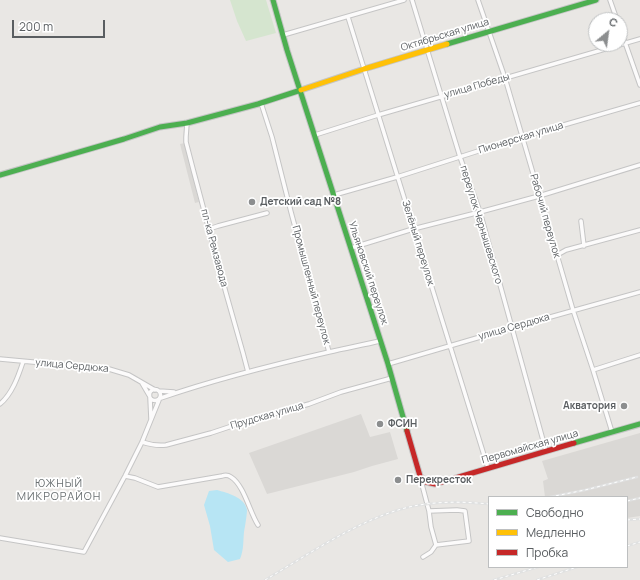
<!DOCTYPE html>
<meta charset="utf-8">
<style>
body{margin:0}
#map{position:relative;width:640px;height:580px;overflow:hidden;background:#e9e7e4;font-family:Manrope,sans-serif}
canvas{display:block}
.legend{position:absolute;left:488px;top:496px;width:140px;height:72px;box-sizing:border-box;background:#fff;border:1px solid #bdbfc0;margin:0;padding:5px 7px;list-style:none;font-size:12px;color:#5a5e61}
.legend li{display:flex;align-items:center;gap:8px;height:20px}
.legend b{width:20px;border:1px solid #bdbfc0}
.north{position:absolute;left:588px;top:12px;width:40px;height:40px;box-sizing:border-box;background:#fff;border:1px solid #bdbfc0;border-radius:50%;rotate:29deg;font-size:11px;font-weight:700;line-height:16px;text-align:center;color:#5a5e61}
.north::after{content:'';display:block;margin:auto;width:14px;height:18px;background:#8c8e8f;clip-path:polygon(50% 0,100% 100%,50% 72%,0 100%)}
.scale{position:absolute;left:12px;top:20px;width:93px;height:18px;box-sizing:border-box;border:2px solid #5a5e61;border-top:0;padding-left:5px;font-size:12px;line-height:14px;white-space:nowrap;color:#5a5e61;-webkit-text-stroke:3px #fff;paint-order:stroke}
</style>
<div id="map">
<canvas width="640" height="580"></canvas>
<ul class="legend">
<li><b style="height:5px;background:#4caf50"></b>Свободно</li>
<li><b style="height:5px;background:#ffc107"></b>Медленно</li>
<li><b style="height:5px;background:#c62828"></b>Пробка</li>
</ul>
<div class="north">С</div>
<div class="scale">200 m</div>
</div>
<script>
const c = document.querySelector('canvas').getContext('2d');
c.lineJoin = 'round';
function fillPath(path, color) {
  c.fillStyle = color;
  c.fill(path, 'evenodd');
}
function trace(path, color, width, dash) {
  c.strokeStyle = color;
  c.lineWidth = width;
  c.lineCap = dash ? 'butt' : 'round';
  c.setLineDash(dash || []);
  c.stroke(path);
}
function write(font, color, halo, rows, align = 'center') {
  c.font = font + ' Manrope,sans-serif';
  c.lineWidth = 3.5;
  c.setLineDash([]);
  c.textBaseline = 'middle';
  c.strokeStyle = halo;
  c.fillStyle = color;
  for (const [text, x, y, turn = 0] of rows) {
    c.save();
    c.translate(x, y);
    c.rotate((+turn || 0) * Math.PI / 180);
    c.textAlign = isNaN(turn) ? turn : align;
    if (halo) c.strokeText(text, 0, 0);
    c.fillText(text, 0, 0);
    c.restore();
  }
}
const industrial = new Path2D(`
 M185,143L199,202L195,203L180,144Z
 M361,414L370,437L390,432L398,459L372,466L354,472L267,494L249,453Z
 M640,433V516L627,518V497H545L543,481L548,479L542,461Z`);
const green = new Path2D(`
 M230,0H266L276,33L246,41L237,21Z`);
const water = new Path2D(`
 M217,490C227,493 245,497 247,510C247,514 245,527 244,532C243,542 244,549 240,559L228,562L214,550L210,526L204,505L209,491Z`);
const street = new Path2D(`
 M412,0L460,157L480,212L546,451
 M478,0L505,78L557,255L573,310L593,370L612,432
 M610,0L617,20
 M348,17L488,468
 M620,28L640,85
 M283,35L404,0
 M261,103L272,137L291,212L329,352
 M187,123L186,137V142L193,169L226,293L243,353L248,372
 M315,135L378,115L640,39
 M334,195L397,177L522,137L640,103
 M581,221L584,246
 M209,229L218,226L267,213
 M351,248L413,229L480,212L539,196L640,165
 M557,255L566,250L640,230
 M0,359L109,369L129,375L155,390
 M388,364L511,328L640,292
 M593,370L640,355
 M142,383L149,395
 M149.5 395a5.5 5.5 0 1 1 11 0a5.5 5.5 0 1 1-11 0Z
 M159,391L174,392
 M150,398L151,419
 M161,398C216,379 272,365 329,352C346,348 363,345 380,341
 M0,404C12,394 18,377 23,362
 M142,442C151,445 157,446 166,445L211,433L238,424L309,404L341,392L392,378
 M125,476L135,478L158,487L222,476C225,475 228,475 231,477C244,485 250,513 258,525
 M420,477L429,511L431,527L436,545L431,552L423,557
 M429,511L457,510L465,511L469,541L436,545
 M0,538L84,552L125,476L142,442L159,400`);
const fast = new Path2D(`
 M273,0L287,50L388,364L407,431
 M447,44L596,0
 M0,175L124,139L160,127L187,123L258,104L301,90
 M574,443L640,424`);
const slow = new Path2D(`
 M301,90L364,69L447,44`);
const jam = new Path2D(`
 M407,431L420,476L426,482L435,484L574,443`);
const rail = new Path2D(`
 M550,497L585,490L637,477
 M627,501L640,498
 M627,520L640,519
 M627,546L640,542
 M265,580C306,556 352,524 398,510C427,501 459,501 489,504
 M494,580L538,567
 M537,580L577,567`);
const markers = [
 [252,202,4,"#8c8e8f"],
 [624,406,4,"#8c8e8f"],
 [380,424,4,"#8c8e8f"],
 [398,480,4,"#8c8e8f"]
];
const streetNames = [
 ["Октябрьская улица",445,35,-17],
 ["улица Победы",477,86,-16],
 ["Пионерская улица",521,138,-17],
 ["Рабочий переулок",545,216,74],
 ["переулок Чернышевского",481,225,73],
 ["Зелёный переулок",418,243,73],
 ["пл-ка Ремзавода",214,248,75],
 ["Ульяновский переулок",368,273,72],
 ["Промышленный переулок",311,285,75],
 ["улица Сердюка",514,327,-16],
 ["улица Сердюка",72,366,5],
 ["Прудская улица",267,416,-16],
 ["Первомайская улица",530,447,-16]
];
const poiNames = [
 ["Детский сад №8",260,202],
 ["Акватория",616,406,"right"],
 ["ФСИН",388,424],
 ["Перекресток",406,480]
];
const neighbourhoodNames = [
 ["ЮЖНЫЙ",59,484],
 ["МИКРОРАЙОН",59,497]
];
fillPath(industrial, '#dad8d5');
fillPath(green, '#d5e5cf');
fillPath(water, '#b7e5f4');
trace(street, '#c5c5c5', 5.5);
trace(fast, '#c4c5c5', 7);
trace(slow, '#c4c5c5', 7);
trace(jam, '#c4c5c5', 7);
trace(street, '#fcfbfb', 3.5);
trace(fast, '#4caf50', 5);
trace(slow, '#ffc107', 5);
trace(jam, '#c62828', 5);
trace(rail, '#e0e1e1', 2.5);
trace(rail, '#fff', 1, [3]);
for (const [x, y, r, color] of markers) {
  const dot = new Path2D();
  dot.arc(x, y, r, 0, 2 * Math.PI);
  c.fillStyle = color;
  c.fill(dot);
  trace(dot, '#fff', 1.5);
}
write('10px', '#5a5e61', '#fff', streetNames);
write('bold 10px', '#5a5e61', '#fff', poiNames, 'left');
c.letterSpacing = '1px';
write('11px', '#6b7173', '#fff', neighbourhoodNames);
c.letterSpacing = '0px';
</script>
